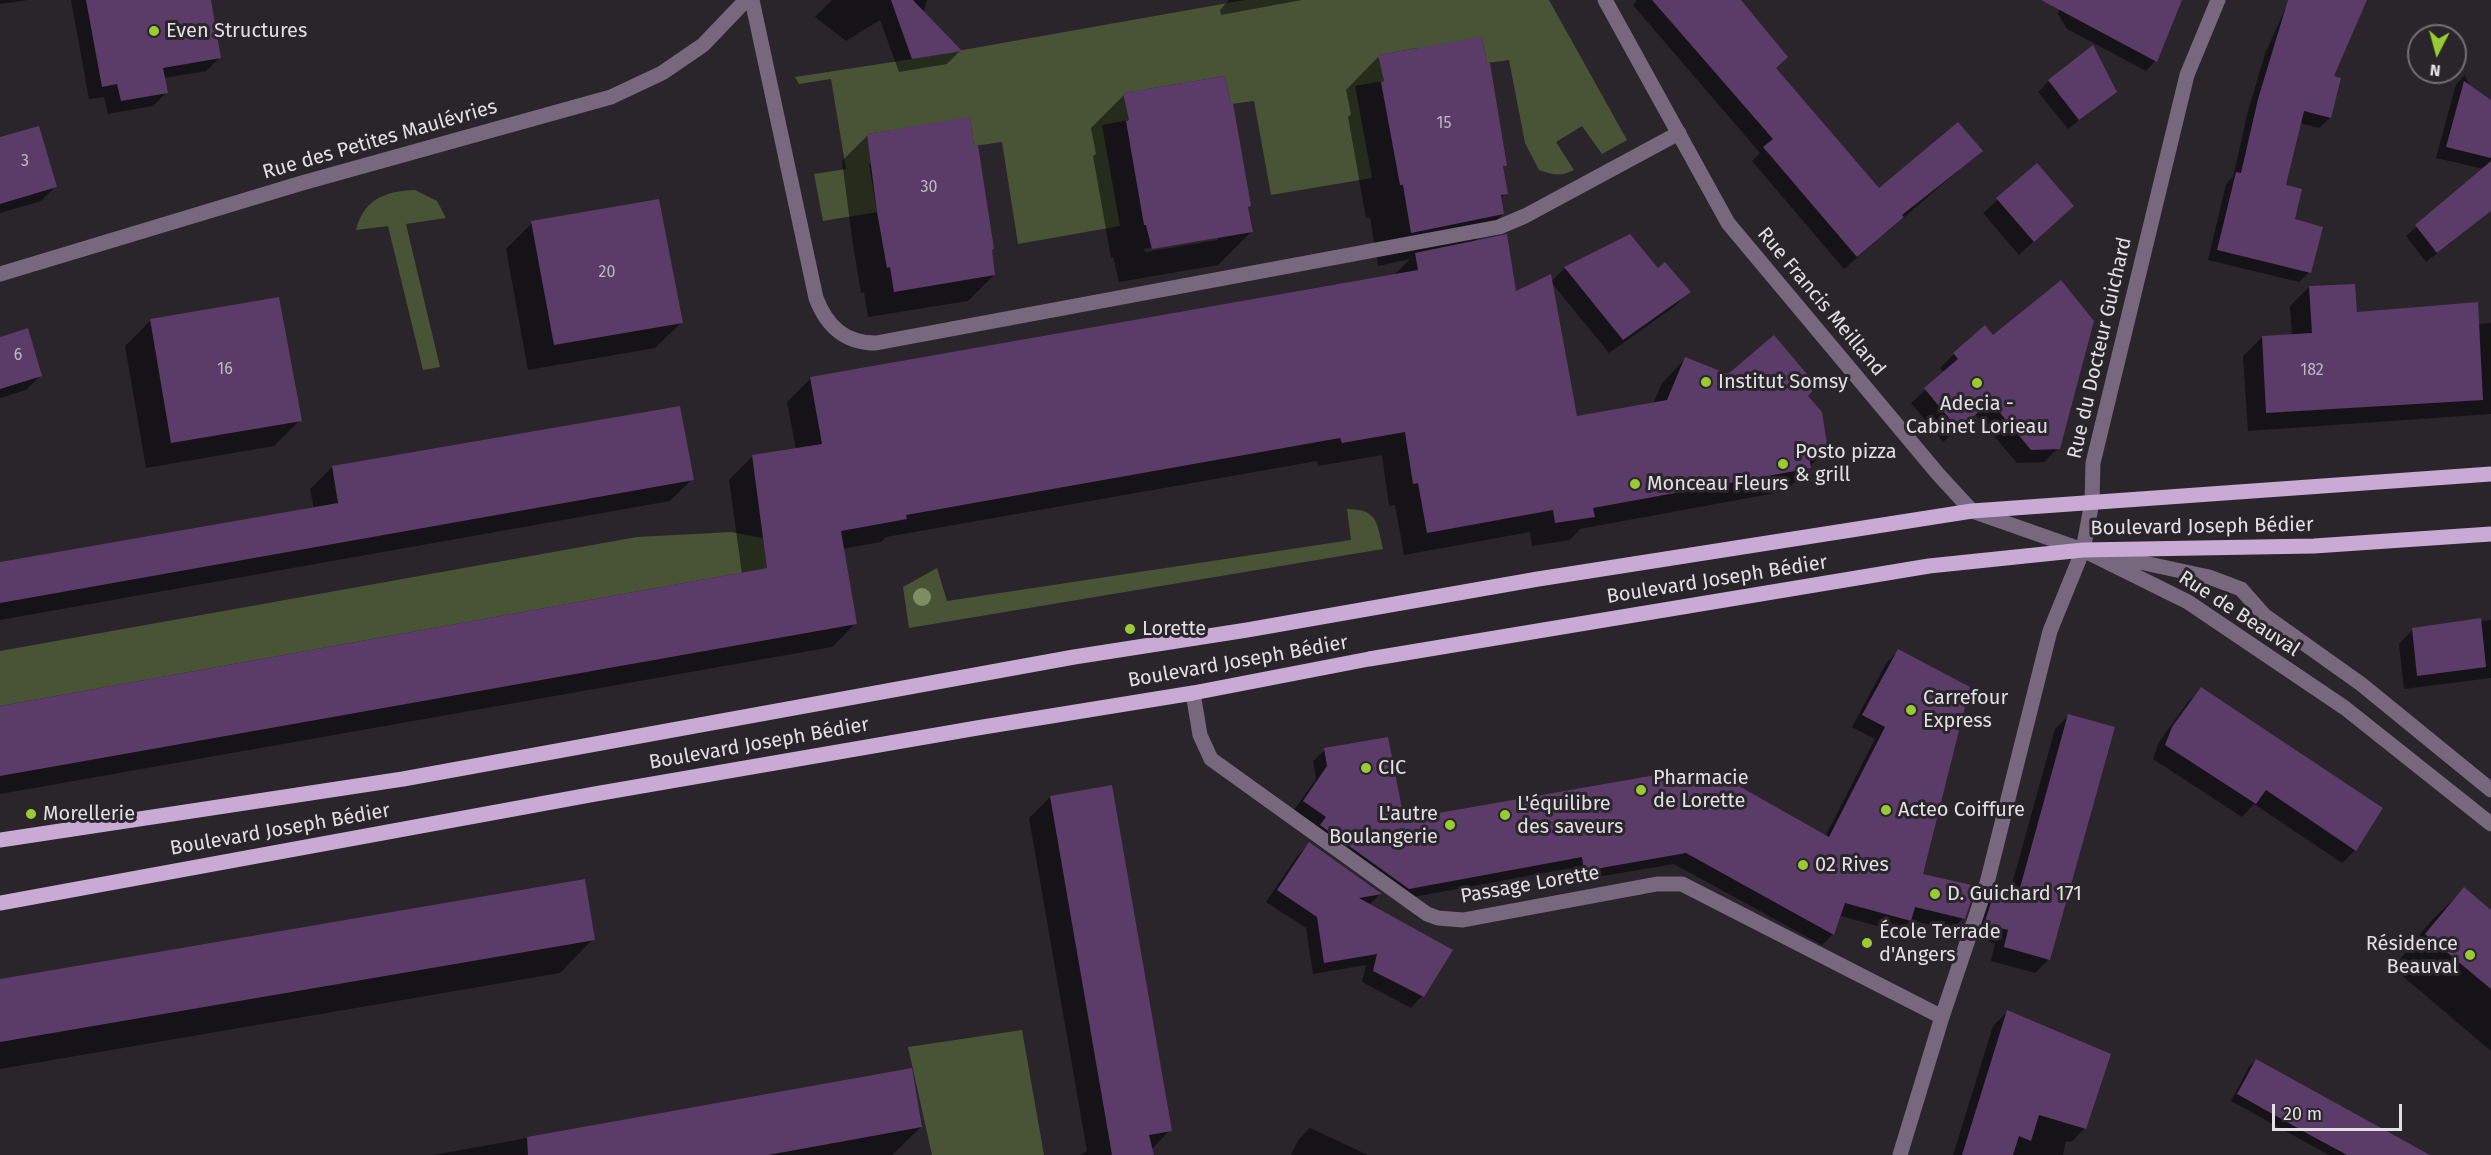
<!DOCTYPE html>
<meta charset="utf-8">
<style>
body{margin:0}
#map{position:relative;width:2491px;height:1155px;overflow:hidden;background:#29252b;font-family:"Fira Sans",sans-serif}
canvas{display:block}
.north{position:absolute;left:2407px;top:24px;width:60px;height:60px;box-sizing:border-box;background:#29252b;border:2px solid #737075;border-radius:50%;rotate:186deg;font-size:16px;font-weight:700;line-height:24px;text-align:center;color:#e2e0e3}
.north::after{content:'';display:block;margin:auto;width:21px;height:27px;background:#9bcb32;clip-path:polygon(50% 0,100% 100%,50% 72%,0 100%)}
.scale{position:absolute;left:2272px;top:1104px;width:130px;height:27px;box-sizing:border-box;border:3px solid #e2e0e3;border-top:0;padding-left:8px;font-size:18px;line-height:21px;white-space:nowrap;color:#e2e0e3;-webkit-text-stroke:4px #29252b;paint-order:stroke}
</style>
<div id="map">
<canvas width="2491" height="1155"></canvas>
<div class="north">N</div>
<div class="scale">20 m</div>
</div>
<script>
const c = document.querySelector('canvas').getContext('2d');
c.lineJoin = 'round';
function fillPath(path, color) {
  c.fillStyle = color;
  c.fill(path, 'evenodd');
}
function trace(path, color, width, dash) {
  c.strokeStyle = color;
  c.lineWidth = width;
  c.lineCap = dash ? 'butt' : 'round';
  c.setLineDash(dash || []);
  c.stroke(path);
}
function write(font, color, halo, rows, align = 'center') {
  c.font = font + ' "Fira Sans",sans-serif';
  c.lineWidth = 6;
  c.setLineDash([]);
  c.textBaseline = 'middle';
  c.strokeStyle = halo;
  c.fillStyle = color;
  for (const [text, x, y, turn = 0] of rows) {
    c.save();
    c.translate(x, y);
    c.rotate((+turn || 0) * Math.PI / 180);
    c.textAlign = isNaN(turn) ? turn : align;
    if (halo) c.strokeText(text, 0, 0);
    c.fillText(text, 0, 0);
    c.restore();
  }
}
const green = new Path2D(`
 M1245,0H1549L1627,140L1602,154L1582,126L1556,142L1574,170C1560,177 1553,175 1539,170L1525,143L1509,60L1487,63L1482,37L1418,52L1417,48L1379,55L1384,81L1355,86L1372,178L1271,195L1254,101L1231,104L1225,76L1124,93L1129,120L1102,125L1120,226L1018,244L1002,142L974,146L970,118L867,134L872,163L869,164L877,212L823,221L814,174L846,169L831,79L799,84L795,77L912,59Z
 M415,190L437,201L446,218L406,224L440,367L423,370L388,226L356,230C364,199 385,191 415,190Z
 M1347,509C1378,509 1377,523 1383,549L909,628L903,587L937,568L947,601L1351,540Z
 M731,532L845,554L0,706V651L637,537Z
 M1022,1030L1044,1155H932L908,1047Z`);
const shadow = new Path2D(`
 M0,0H28L0,4Z
 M71,0H210L219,58L206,71L164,78L166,93L153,106L108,114L104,97L89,99Z
 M832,0H927L923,13L960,51L947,64L899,72L880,20L846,41L815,17Z
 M1229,0H1302L1221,15L1220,10Z
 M1637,0H1738L1774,69L1879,190L1981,151L1844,269L1752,161L1760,153L1633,5Z
 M2062,0H2180L2155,61L2146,71L2067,29L2058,14Z
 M2289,0H2365L2332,77L2330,118L2319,128L2300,123L2285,186L2309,272L2299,282L2208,260L2226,184L2233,177L2248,111L2265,54Z
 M1379,56L1505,165L1502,169L1506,193L1500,199L1503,214L1474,242L1515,293L1575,417L1653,404L1662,383L1685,359L1728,376L1806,396L1826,450L1786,491L1580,529L1570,540L1532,546L1530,532L1404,555L1395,505L1389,506L1382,455L1318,466L1317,461L886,537L881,542L842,549L856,623L832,647L0,794V707L742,574L729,480L753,456L796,450L787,402L811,378L1393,276L1410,259L1378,266L1370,217L1366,218L1348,117L1351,114L1346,90Z
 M2465,75L2491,143V211L2426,262L2406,236L2484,169L2436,158L2456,84Z
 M2049,81L2115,91L2068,129L2038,92Z
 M1124,95L1247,208L1251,232L1218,265L1119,282L1113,257L1111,258L1093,156L1096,154L1091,128ZM1221,236L1217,240L1145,252L1144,249Z
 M868,135L990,251L994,275L968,301L868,317L864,292L861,293L852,238L842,161Z
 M0,139L55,187L41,201L0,213Z
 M2036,165L2072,206L2019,255L1983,213Z
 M532,223L681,323L655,348L528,370L506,249Z
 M1630,236L1658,270L1688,292L1675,306L1609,353L1551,282L1565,268Z
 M2309,287L2355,313L2478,324L2491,323V414L2248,431L2243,356L2262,337L2292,336L2290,306Z
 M150,321L300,420L274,446L146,468L125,346Z
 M1993,337L2058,448L2044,462L2017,463L1976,415L1943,442L1911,403L1944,373L1940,368L1954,354Z
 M0,338L40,376L26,390L0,398Z
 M332,467L692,479L670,501L0,620V564L314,509L310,489Z
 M2491,620V678L2404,689L2399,644L2413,629Z
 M1898,651L1921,875L1963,918L1952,930L1911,920L1898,932L1841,916L1833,934L1822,945L1674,864L1573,881L1571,868L1397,900L1292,813L1316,779L1313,761L1325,750L1402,821L1825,837L1875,739L1852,727L1887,662Z
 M2202,688L2355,850L2342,863L2254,804L2242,817L2153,759L2159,742L2188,702Z
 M2069,715L2049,959L2035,973L1991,961L1995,943L1971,937L1981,906L1995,892L2009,895L2055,729Z
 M1050,797L1170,1130L1151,1150L1152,1155H1080L1087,1151L1029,818Z
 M1309,844L1380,894L1369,905L1422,996L1411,1008L1362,982L1366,965L1313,974L1306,928L1266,902L1298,855Z
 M2464,889L2491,912V1051L2393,968L2430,922Z
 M593,939L560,973L0,1069V981Z
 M2007,1012L2109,1055L2084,1129L2071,1142L2066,1141L2063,1155H1953L1993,1026Z
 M2256,1060L2419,1155H2329L2231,1101L2249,1067Z
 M911,1069L921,1127L892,1155H433Z
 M1310,1128L1368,1155H1291L1299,1139Z`);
const building = new Path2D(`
 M86,0H211L221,58L163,68L168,93L121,101L117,84L102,87Z
 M891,0H913L962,51L912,59Z
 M1652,0H1741L1788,57L1776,68L1879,188L1958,122L1983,151L1902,215L1904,217L1857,257L1763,147L1773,139Z
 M2041,0H2182L2157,62Z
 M2288,0H2367L2334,76L2341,78L2331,118L2304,111L2286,185L2302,189L2295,219L2323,227L2311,273L2217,250L2236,172L2241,173L2258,99Z
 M1482,37L1487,63H1490L1507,166H1503L1508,194L1501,195L1504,214L1411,233L1403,185H1400L1381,82L1384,81L1378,55Z
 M2093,45L2117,92L2079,120L2048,80Z
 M1225,76L1231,104L1233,103L1251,206L1248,207L1253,232L1152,249L1146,225H1144L1126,121L1129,120L1123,93Z
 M2464,81L2491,100V158L2446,147Z
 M970,117L974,146L978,145L994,249L992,250L995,275L894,292L890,267L887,268L877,212L867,134Z
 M39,126L57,187L0,204V137Z
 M2491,161V211L2437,253L2415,225Z
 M2037,163L2074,206L2034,242L1996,198Z
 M659,199L683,323L554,345L531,221Z
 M1507,234L1516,291L1551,274L1577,416L1667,400L1685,357L1728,374L1774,335L1817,386L1808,396L1822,412L1828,450L1809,455L1811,468L1593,508L1595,517L1555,523L1553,510L1427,533L1418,483L1413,484L1405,432L1342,443L1340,438L906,515L907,519L841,531L857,624L0,776V706L767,568L752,455L822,444L810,377L1418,270L1415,253Z
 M1630,234L1658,268L1665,262L1691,292L1623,340L1564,267Z
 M2061,280L2094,321L2060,449L2031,450L1991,402L1958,429L1924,388L1958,359L1953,353L1985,325L1993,335Z
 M2355,284L2357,312L2478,302L2483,400L2266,413L2262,336L2312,333L2309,286Z
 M279,297L302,421L171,443L150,319Z
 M28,328L42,376L0,389V337Z
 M680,406L694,480L0,603V562L338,503L332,466Z
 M2481,618L2486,667L2417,676L2412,628Z
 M1898,649L1970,687L1923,874L1976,886L1965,919L1915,907L1911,921L1845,903L1834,935L1686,853L1584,871L1582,857L1409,889L1320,825L1326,817L1303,801L1327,766L1324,748L1388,737L1404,819L1673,772L1702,770L1723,777L1829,837L1885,727L1862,715Z
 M2201,687L2383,808L2356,851L2266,790L2256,804L2165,745L2172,727Z
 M2068,714L2115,727L2050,960L2004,947L2008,930L1984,924L1995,890L2018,895Z
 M1112,785L1172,1131L1149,1135L1154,1155H1112L1050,796Z
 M1309,842L1382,894L1359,898L1453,950L1424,997L1373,971L1377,954L1324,963L1317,917L1277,890Z
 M585,879L595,940L0,1042V979Z
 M2464,887L2491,910V989L2425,934Z
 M2007,1010L2111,1054L2086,1129L2039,1115L2031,1141L2019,1136L2013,1155H1962Z
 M2256,1059L2430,1155H2347L2310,1135L2237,1094Z
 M912,1068L922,1127L768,1155H528L527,1137Z`);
const minor = new Path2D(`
 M752,0L816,298C827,327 845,343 876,343L1499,227L1525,216L1679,133
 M1605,0L1728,223L1938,474L1972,511L2083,550L2188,602L2345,708L2491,824
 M0,274L302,183L611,97L662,73L703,45L746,0
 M2107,555L2209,577L2241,589L2264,615L2361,684L2491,790
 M1193,693L1200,735L1211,759L1427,914L1438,918L1463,920L1657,884H1682L1942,1017
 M1900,1155L1942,1017L1987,883L2050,631L2083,550L2092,502L2093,463L2187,75L2218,0`);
const major = new Path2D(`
 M0,840L403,779L1074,657L1247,630L1538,579L1972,511L2491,474
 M0,903L595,794L977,728L1193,693L1369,659L1929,566L2083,550L2314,546L2491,534`);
const trees = [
 [922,597]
];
const markers = [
 [154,31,6,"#9bcb32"],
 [1706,382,6,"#9bcb32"],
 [1977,383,6,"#9bcb32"],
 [1783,464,6,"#9bcb32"],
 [1635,484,6,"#9bcb32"],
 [1130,629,6,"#9bcb32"],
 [1911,710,6,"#9bcb32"],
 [1366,768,6,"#9bcb32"],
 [1641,790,6,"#9bcb32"],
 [1886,810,6,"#9bcb32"],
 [31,814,6,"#9bcb32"],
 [1505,815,6,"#9bcb32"],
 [1450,825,6,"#9bcb32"],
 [1803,865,6,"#9bcb32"],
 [1935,894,6,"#9bcb32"],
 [1867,943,6,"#9bcb32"],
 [2470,955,6,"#9bcb32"]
];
const numberNames = [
 ["15",1444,124],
 ["3",25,162],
 ["30",929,188],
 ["20",607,273],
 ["6",18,356],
 ["16",225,370],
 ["182",2312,371]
];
const poiNames = [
 ["Even Structures",166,31],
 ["Institut Somsy",1718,382],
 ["Adecia -",1977,404,"center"],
 ["Cabinet Lorieau",1977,427,"center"],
 ["Posto pizza",1795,452],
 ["& grill",1795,475],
 ["Monceau Fleurs",1647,484],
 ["Lorette",1142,629],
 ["Carrefour",1923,698],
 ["Express",1923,721],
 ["CIC",1378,768],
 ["Pharmacie",1653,778],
 ["de Lorette",1653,801],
 ["L'équilibre",1517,804],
 ["des saveurs",1517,827],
 ["Acteo Coiffure",1898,810],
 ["Morellerie",43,814],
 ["L'autre",1438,814,"right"],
 ["Boulangerie",1438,837,"right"],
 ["02 Rives",1815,865],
 ["D. Guichard 171",1947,894],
 ["École Terrade",1879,932],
 ["d'Angers",1879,955],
 ["Résidence",2458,944,"right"],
 ["Beauval",2458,967,"right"]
];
const streetNames = [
 ["Rue des Petites Maulévries",380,140,-16],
 ["Rue Francis Meilland",1821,302,50],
 ["Rue du Docteur Guichard",2100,348,-77],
 ["Boulevard Joseph Bédier",2202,527,-1],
 ["Boulevard Joseph Bédier",1717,580,-9],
 ["Rue de Beauval",2239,614,33],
 ["Boulevard Joseph Bédier",1238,662,-10],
 ["Boulevard Joseph Bédier",759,744,-10],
 ["Boulevard Joseph Bédier",280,830,-10],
 ["Passage Lorette",1530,885,-10]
];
fillPath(green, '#485435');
fillPath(shadow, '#0007');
fillPath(building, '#5b3b67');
trace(minor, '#77687d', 15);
trace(major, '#c8aad5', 15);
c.fillStyle = '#7e8e64';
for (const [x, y] of trees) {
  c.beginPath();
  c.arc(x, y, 9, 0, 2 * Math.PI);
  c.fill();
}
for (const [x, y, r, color] of markers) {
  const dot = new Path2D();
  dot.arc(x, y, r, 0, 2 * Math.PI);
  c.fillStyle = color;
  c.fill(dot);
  trace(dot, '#29252b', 2);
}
write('16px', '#c0b7c4', null, numberNames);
write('20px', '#e2e0e3', '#29252b', poiNames, 'left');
write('20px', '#e2e0e3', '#29252b', streetNames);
</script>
